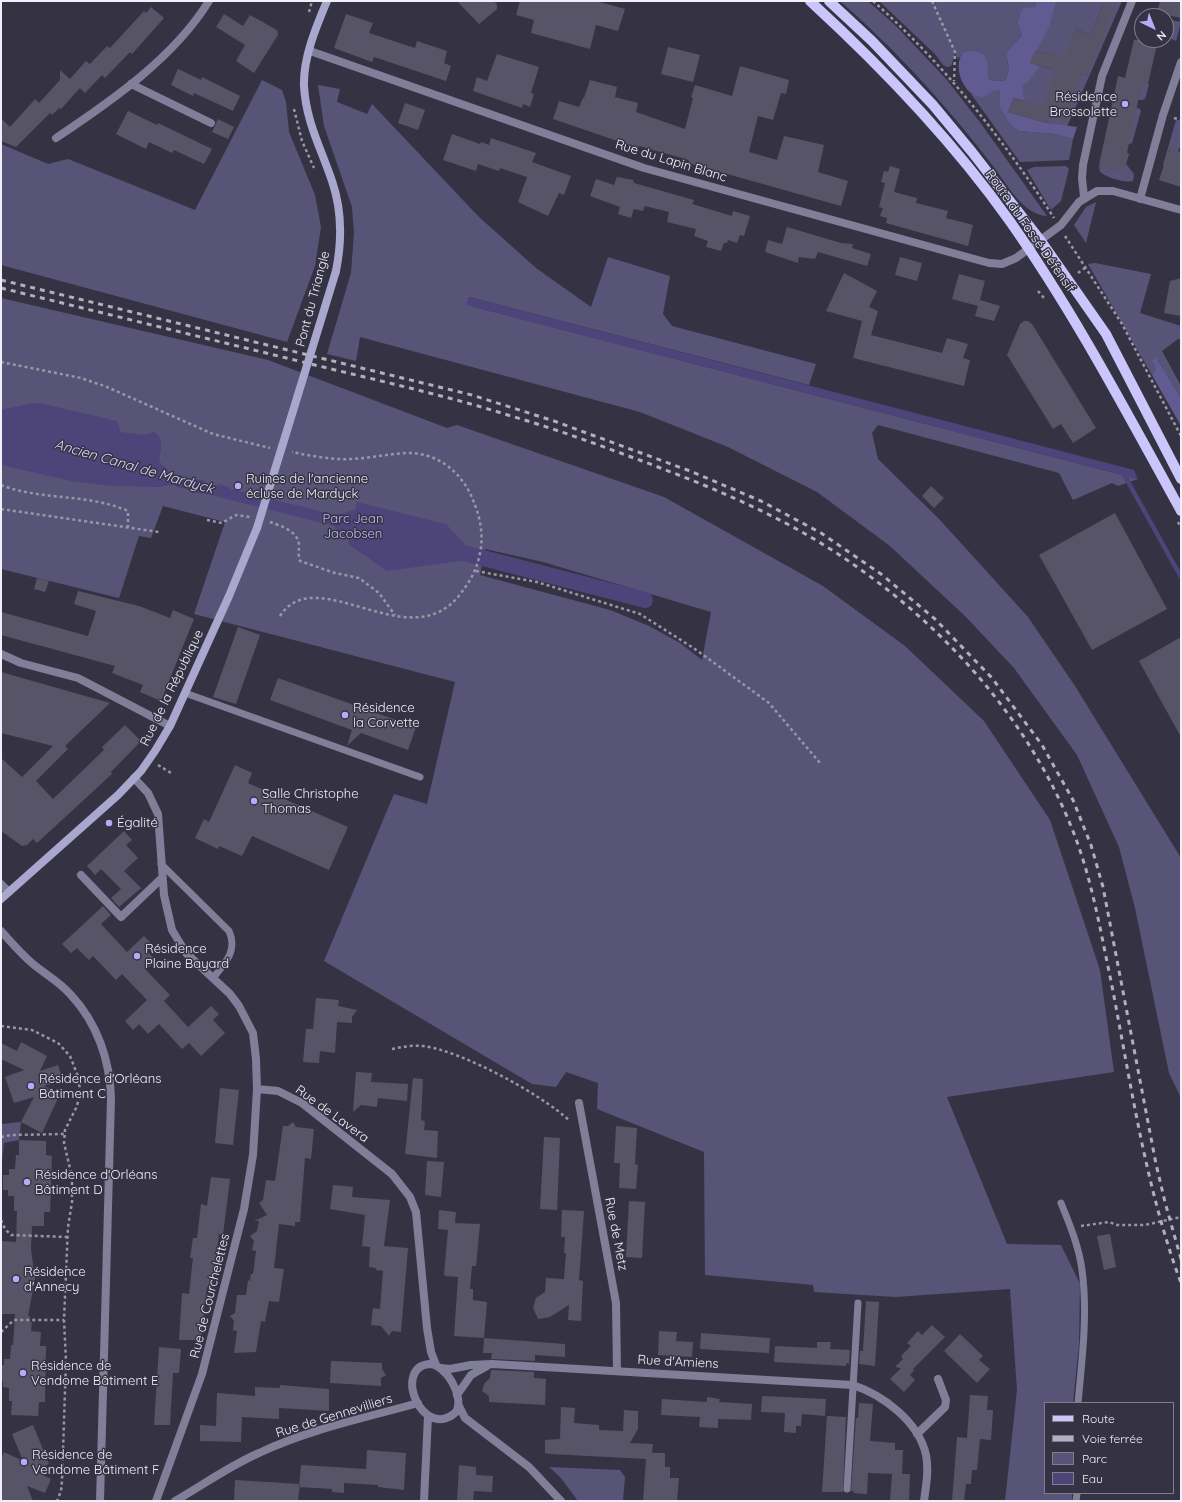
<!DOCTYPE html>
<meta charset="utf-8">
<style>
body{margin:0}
#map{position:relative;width:1182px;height:1502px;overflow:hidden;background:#353343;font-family:Quicksand,sans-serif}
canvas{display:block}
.frame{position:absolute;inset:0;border:2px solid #f0effa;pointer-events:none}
.legend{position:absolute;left:1044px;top:1402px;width:130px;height:92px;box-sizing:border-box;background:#353343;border:1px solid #807e8c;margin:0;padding:5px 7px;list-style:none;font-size:12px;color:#f0effa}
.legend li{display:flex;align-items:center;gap:8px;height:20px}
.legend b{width:20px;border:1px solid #807e8c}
.north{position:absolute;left:1134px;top:8px;width:40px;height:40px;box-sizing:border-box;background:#353343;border:1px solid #807e8c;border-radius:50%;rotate:137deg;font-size:11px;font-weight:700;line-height:16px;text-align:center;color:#f0effa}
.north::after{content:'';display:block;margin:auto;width:14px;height:18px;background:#b5acf8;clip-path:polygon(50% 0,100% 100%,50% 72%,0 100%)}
</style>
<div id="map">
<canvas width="1182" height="1502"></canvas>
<div class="frame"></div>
<ul class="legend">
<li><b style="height:5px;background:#cac6fb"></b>Route</li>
<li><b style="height:5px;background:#b2b0bd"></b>Voie ferrée</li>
<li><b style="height:11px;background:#585478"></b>Parc</li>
<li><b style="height:11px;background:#4d457a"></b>Eau</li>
</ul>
<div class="north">N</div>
</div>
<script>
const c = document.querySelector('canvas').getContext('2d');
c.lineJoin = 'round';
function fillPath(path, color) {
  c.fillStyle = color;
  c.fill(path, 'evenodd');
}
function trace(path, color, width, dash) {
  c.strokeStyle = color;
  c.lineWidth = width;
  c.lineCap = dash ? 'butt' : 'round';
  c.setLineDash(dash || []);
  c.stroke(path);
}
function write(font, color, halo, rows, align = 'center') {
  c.font = font + ' Quicksand,sans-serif';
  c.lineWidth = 3;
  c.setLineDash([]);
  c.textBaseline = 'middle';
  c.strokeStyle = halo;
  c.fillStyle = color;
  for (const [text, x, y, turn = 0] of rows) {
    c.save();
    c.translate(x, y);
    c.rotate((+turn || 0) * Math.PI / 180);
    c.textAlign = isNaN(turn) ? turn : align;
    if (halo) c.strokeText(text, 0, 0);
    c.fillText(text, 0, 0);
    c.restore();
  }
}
const green = new Path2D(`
 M840,1H868L896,26L947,80L982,125L1047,216C1023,215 1007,184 993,166C949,108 895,49 840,1Z
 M879,1H1036V6L1022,10L1017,23L1022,35L1006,53L1009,70L1005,81L989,80L988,63L984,54L974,50L963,52L958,59L955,54L951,66L947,67L943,65L935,54Z
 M1055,1H1122L1066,129L1047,123L1048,118L1022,108L1024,101L1014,98L1030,63L1051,69L1054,55L1035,51ZM1103,3L1087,76L1072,39L1076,29L1091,35Z
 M1166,19L1181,22L1176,41L1166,36Z
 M262,80L282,90L286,102L289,132L315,195L321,227L315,266L287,342L1,265V144L48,164L68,159L195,210Z
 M1142,83L1149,84L1145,99L1141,100H1138Z
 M318,85L340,89L337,102L367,114L372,104L479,217L536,268L591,307L608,257L670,276L663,314L672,326L816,364L809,385L469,297L467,305L1138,479L1118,486L1112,483L1073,500L1059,473L878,425L872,433L878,459L940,520L1028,617L1075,686L1181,858V1098L1169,1073L1135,908L1119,847L1077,755L1014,668L965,616L906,561L890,546L817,492L728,447L640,412L360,337L356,361L327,354L351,273L354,233L352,207L324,126Z
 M995,89L1000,90V107L1019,131L1054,134L1073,139L1069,160L1020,162L971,94L983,98Z
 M1136,108H1139L1141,111L1132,143L1130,144L1128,143Z
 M1176,120L1181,121V148H1179L1178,152L1169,149L1168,153L1174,168L1163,165Z
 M1126,152L1129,154L1126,164L1134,174L1133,181C1125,183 1107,178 1100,172L1099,165L1122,170Z
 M1066,166L1069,169L1061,201L1051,210L1027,170L1034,167Z
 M1096,202L1086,243L1074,225L1086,207Z
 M1095,263L1151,274L1140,313L1181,326V339H1178L1162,351L1181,386V398L1156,357V368L1152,375L1088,264Z
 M1,298L268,360L447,428L457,425L664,497L823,586L905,646L984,721L1050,820L1100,970L1114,1072L947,1097L1007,1244L1061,1245L1080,1284L1079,1345L1073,1403H1045V1493H1072V1501H1005L1017,1390L1010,1289L895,1297L814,1292L813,1285L705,1275L704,1152L597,1109L598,1083L566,1072L556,1087L532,1084L324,961L394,794L427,804L455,682L194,614L225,522L163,506L151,538L139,536L119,598L1,569ZM485,549L543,562L711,612L702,660L680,643L649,626L610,610L480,575Z
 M1,1119L2,1124L21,1122L19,1140L4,1143L1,1171Z
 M549,1467L620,1470L625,1477L623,1501H578L561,1478Z`);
const forest = new Path2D(`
 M1036,1H1056L1049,27L1030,63L1040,66L1030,80L1022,86L1024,100L1014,98L1008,112L1047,123L1077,127L1073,139L1054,134L1019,131L1010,124L1000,107V90H995L983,98C980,97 973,96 971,93C960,84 954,64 963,52L974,50L984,54L988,63L989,80L1005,81L1009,70L1006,53L1022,35L1017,23L1022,9L1036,6Z
 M1156,357L1181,398V426L1152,375L1156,368L1152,361Z`);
const water = new Path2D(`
 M469,297L1134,470L1138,479L466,305Z
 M40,403L117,421L121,432L144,435L154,432C165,439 161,450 159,461L173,475L205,481L204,483L217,486L218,484L230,487V489L336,515L355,510L357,502L446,524L473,553L477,554L476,559L387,571L348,544L349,539L334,526L203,493L202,494L171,485L159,487L111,486L71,481L1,465V410L28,404Z`);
const stream = new Path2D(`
 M1122,471L1181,577`);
const canal = new Path2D(`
 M456,551L645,600`);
const building = new Path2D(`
 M457,1H494L497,5V9L479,24Z
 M520,1H596L625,9L618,31L596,25L590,49L531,33L534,20L516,15Z
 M1160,1H1181V18L1157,13Z
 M1103,3L1115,8L1087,76L1082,75L1066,122L1049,116L1047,123L1008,112L1014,98L1044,106L1055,70L1030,63L1035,51L1064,57L1076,29L1091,35Z
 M151,7L164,18L132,54L130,52L105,78L102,75L85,93L80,88L61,109L59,108L52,115L50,113L16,147L1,141V118L10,127L35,99L39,103L60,80V70L70,79L86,61L90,64L107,46L110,48L144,11L146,13Z
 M224,14L243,26L250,15L277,30L278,35L254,73L236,61L245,45L216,27Z
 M346,14L373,23L369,33L415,48L417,41L447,51L444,63L451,66L446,81L374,57L372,62L334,48Z
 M1134,40H1158L1148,84L1142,83L1123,171L1099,165L1118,76L1125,78Z
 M668,47L700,55L693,82L661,74Z
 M497,54L539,67L531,93L534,94L530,107L523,104L522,108L473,91L477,77L487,81Z
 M740,66L789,80L786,94L781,93L773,120L758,116L749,152L777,160L784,136L824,145L818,172L848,181L841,206L688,163L689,160L639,146L638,148L553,119L559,101L579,107L583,98H584L590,80L617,87L615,97L638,103L636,112L685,129L693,98L691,97L695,85L732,96Z
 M178,69L201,80L202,77L240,96L233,111L194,93L193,96L171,85Z
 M405,103L425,110L418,130L398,123Z
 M128,111L157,125L158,123L212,149L204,164L174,150L172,153L149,142L146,149L116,134Z
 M218,119L234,127L228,139L212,132Z
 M452,134L480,144L481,142L489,145L491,138L536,153L532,162L571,176L564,195L559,193L548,216L518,202L527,177L500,168L499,171L478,164L476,171L443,160Z
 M1169,149L1181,152V187L1159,180Z
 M890,166L900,169L894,192L917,198L916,203L948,211L946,218L973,225L968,246L886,223L887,218L880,216L883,208L879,207L885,183L881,182L884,171L888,172Z
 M617,177L633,180L634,183L694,200L692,204L732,216L733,211L750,216L744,236L740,235L737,243L728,240L727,243H724L721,251L706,247L708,241L694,236L696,229L667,222L669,212L645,206L643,211L634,209L631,218L618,214L620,207L590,196L596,179L614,185Z
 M787,227L841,243L853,244L852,248L871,254L867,266L818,252L815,259L799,257L798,263L765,252L768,240L782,244Z
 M900,257L922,263L917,281L895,275Z
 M844,273L877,291L869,307L878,311L871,335L942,353L947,338L968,344L963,358L970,360L964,386L853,358L862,321L826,311Z
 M959,274L985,281L979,303L980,300L1000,306L994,321L975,316L978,306L952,299Z
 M1181,278V316L1164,313L1170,281Z
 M1024,321H1028L1032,324L1096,428L1073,443L1061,424L1053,429L1007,355L1020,324Z
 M931,486L944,498L934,508L922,496Z
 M1115,513L1167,609L1092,650L1039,555Z
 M37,578L49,581L45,592L34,589Z
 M78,591L139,606L170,618L173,610L194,619L161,701L140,692L143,685L112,673L115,666L1,635V612L88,636L96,611L74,604Z
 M238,627L260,635L236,704L213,697Z
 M1181,637V737L1139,661Z
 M1,672L110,703L65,746L68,749L36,781L53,799L104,750L102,747L125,725L141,741L111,772L112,774L37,843L33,839L27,845L22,846L1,831V758L22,777L53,746L1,733Z
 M278,678L416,727L408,750L361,733L347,746L352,730L270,700Z
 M235,765L252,773L248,783L348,827L329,870L252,836L242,856L219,846L218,849L195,838L204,819L209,822Z
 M124,831L132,840L126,845L138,858L124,871L141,888L119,907L111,898L121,889L101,869L95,875L87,866Z
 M103,906L111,915L101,924L127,952L144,936L153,945L147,951L156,961L146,970L170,995L164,1001L188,1027L211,1006L219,1014L213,1020L225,1033L201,1056L189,1043L182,1049L159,1024L148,1034L139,1024L133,1030L125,1021L147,1000L122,974L116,980L93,956L89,960L77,948L71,953L62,944Z
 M316,998L339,1000L338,1006L357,1010L352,1017V1023L337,1022L335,1053L320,1051L319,1063L303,1062L306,1029H313Z
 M21,1042L47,1056L40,1071L58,1065L63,1080L44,1086L60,1094L42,1133L21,1122L34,1097L14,1103L5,1077L24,1070L1,1059V1043L17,1051Z
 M356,1072L372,1073L371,1082L408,1084L407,1101L378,1098L377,1107L361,1105L353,1112Z
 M413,1078L423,1079L421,1120L425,1121L424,1130L438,1131L437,1158L405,1154Z
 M220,1088L239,1090L233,1145L215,1143Z
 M293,1122L296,1127L314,1129L311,1159L305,1158L300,1222H295V1226L279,1224L274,1268L284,1269L279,1302L269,1301L265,1322L261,1321L256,1352L234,1353L237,1331L233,1330L234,1321L230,1316L235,1313L237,1295H246L248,1280L250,1281L251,1274H253L256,1251L252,1250L254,1241L250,1236L257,1231L259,1221H254L267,1215L259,1203L263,1200L266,1180L275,1181L283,1126H288Z
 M616,1126L637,1128L635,1164L638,1165L636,1189L619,1188L620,1163H614Z
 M544,1137L560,1138L557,1210L540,1209Z
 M19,1140L46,1141V1155L52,1156L50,1212H44V1226H32L31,1249L35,1279L28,1316H30V1322H32L31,1331L41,1332L40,1346H46L45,1402H39L38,1416L11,1415L12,1401H9V1388L3,1387V1381H1V1365H4V1359H10L11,1345H13L15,1314H1V1241L16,1242L17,1211H14V1196H8V1190H3V1175H9V1169H15L16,1155H19Z
 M427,1161L444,1162L441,1197L425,1195Z
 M211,1177L230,1179L223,1235L219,1234L213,1288L207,1287L201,1340H179L182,1293L189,1294L193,1258H190L193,1238H197L201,1204L207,1206Z
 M333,1185L353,1187L352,1197L390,1200L384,1246L408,1248L401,1332L392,1331L389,1336L381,1326L371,1325L373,1308L380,1309L383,1271L376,1270V1268L369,1267L370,1247L362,1246L365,1215L330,1209Z
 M629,1201L645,1202L642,1258L626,1257Z
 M439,1210L456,1212L455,1223L480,1224L476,1266H472L470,1289H473V1300L487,1302L484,1338L454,1336L458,1277L445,1276L444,1274L448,1230L438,1229Z
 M562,1210L584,1211L579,1280L583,1281L581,1321L568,1320L569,1305L550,1317L538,1319L533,1308L536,1298L545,1292L546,1278L564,1279L566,1253H564L565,1237H561Z
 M1110,1234L1116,1267L1104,1270L1097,1236Z
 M866,1301L879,1302L875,1366L859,1364L860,1351H863Z
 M932,1325L945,1337L913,1369L914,1370L910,1375L915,1380L904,1392L890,1379L901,1368L895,1367L903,1359L901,1356L911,1346L907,1343L918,1331L922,1335Z
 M659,1331L677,1332L676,1341L693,1342L692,1357L658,1355Z
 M701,1333L770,1338L769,1353L700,1349Z
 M960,1334L983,1356L979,1360L990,1369L977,1383L944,1351Z
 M484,1338L565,1344V1357L535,1355V1361L491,1359L492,1353H483Z
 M817,1342H831L830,1349L850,1350L849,1364L846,1363V1366L774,1362L775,1346L817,1348Z
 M159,1347L181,1349L179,1373H173L170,1425H154Z
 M331,1361L382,1363V1369L386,1375L381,1378V1386L330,1383Z
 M491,1370L534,1372V1378L546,1379L545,1405L489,1402V1396L482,1391L484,1384L490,1378Z
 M280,1385L329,1389V1411L279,1408V1419L242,1417L241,1442L200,1441V1425L216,1426L217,1393L255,1396V1387L280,1388Z
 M970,1395L988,1396L987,1410H993L991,1440L980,1439L977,1470H972L971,1484H966L964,1501H952L957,1437L967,1438Z
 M762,1396L826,1399L825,1416L802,1414L801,1426H796V1433L784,1432L785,1413L761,1412Z
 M707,1397L720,1399L719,1402L752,1404L751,1420L718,1419V1428L699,1427L700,1417L661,1415L662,1399L707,1402Z
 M859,1403L873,1404L870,1441L895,1443V1450H903L902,1474H910L909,1501H890L892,1474L868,1473L867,1494L853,1493L854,1491H851L856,1418H858Z
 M561,1407L575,1408L574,1423L599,1425V1430L623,1431L624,1410L638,1411V1429L630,1443L653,1444L652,1453H665V1467H670V1478H679L677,1501H643L646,1459L550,1454L545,1453V1440L560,1439Z
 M827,1416L846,1417L843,1492H822Z
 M33,1425L49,1464L34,1471L51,1479L45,1493L27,1486L33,1501H1V1459L4,1452L23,1461L12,1434Z
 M367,1450L406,1453L404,1490L378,1487V1485L344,1483V1493L332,1492V1489L299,1487L301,1465L366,1469Z
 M459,1465L476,1467V1475L493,1476L492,1492L474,1491L473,1501H457Z
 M235,1480L300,1484L298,1501H234Z`);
const path = new Path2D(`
 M873,1C944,64 1003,139 1054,218
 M932,1L955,52L954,81
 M309,12L312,1
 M294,109L302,141L314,168
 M1174,118L1181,120
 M1065,236L1122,324L1181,436
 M1078,273L1085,268
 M1038,291L1044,298
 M1,362L81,378L107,387L213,434L270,448
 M1,485C42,501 87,493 128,511V527
 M1,509L159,532
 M207,520L222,523L236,515L250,517
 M270,522C281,526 298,531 299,545C299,552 298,555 300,561L335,573L359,578L379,593L395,615
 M1178,522L1181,528
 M476,571L537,582L640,614L695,649L769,703L820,763
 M280,616C317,559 411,661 461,593C471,580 477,569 480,553C484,536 480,516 473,500C462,472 437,452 406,453C388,454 370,458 352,459C332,460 311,456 292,452
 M158,765L171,773
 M1,1026L32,1030L58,1043L70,1056L79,1079L80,1096L76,1108L65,1130L64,1143L72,1177V1202L68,1227L64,1320L66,1361L62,1481L61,1491L57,1501
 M392,1049C402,1047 412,1045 423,1046C462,1051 541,1094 570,1121
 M1,1137L11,1135L64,1134
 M1,1220L5,1229L11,1235L68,1237
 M1081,1226L1109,1222L1117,1225H1145L1181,1217
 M1,1332L14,1320H64`);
const lane = new Path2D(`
 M185,693L420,777
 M161,864L229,931C238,951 225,963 213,978
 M1061,1203C1070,1225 1079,1247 1082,1270C1088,1314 1082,1359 1078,1403
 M847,1489L858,1303
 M1076,1501L1077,1493`);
const street = new Path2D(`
 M310,51L644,168L989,263L1002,264L1016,258L1061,225L1079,202L1097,191H1113L1181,210
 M131,84L211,123
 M56,138C110,102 174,58 209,1
 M1084,197L1082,178L1083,165L1102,76L1132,1
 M1140,199L1163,115L1181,62
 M1,654L21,663L78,678L170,726
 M134,778L148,793L158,814L164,895L172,930L186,953L230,994L239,1006L253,1033L256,1059L257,1089L253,1155L244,1209L202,1374L156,1501
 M81,875L121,917L162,878
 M1,884L9,892
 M1,931C11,942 21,954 33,964C45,974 60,982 71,995C97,1023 110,1060 111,1098L100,1501
 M257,1089L278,1091L302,1103L392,1174L410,1197L416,1212L427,1328L431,1352L436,1365
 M579,1103L616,1303L617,1371
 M429,1364C446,1364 465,1397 456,1412C423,1442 392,1368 429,1364Z
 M441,1368L450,1369L471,1365L492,1364L853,1385C883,1395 919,1422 926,1455C929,1470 926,1486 924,1501
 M457,1395L471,1375L487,1366
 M459,1406L465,1418L529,1467L561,1501
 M917,1434L945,1407L946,1400L938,1379
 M175,1501C203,1485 229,1466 259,1453C310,1429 365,1418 418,1403
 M424,1501L428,1416`);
const secondary = new Path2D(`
 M327,1C316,27 303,58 304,86C306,122 321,148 332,181C342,210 342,241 336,271
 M1,899L118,795L141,771L155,751L170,726L229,596L257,528`);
const primary = new Path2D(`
 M810,1C883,68 952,140 1009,220C1074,312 1127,413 1181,511
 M829,1L872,41L933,105L972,152L1041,241L1106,334L1181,479`);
const rail = new Path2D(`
 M1,280L472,395L554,421L690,471L761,501L821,533L881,574L935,619L992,678L1042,745L1073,800L1091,845L1103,887L1156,1164L1165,1202L1181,1259
 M1,288C107,314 213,340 319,366C384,382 448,396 511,416C556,429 599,445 642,461C701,483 760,507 814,539C929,608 1029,713 1076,839C1093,885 1101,934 1111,981C1131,1083 1145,1186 1181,1283`);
const secondaryBridge = new Path2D(`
 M257,528L336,271`);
const markers = [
 [1125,104,4,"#b5acf8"],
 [238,486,4,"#b5acf8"],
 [345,715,4,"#b5acf8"],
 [254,801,4,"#b5acf8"],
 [109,823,4,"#b5acf8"],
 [137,956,4,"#b5acf8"],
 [31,1086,4,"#b5acf8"],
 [27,1182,4,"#b5acf8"],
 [16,1279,4,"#b5acf8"],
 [23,1373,4,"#b5acf8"],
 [24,1462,4,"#b5acf8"]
];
const poiNames = [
 ["Résidence",1117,97,"right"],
 ["Brossolette",1117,112,"right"],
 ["Ruines de l'ancienne",246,479],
 ["écluse de Mardyck",246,494],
 ["Résidence",353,708],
 ["la Corvette",353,723],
 ["Salle Christophe",262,794],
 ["Thomas",262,809],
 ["Égalité",117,823],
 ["Résidence",145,949],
 ["Plaine Bayard",145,964],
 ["Résidence d'Orléans",39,1079],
 ["Bâtiment C",39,1094],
 ["Résidence d'Orléans",35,1175],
 ["Bâtiment D",35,1190],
 ["Résidence",24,1272],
 ["d'Annecy",24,1287],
 ["Résidence de",31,1366],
 ["Vendome Bâtiment E",31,1381],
 ["Résidence de",32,1455],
 ["Vendome Bâtiment F",32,1470]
];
const streetNames = [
 ["Rue du Lapin Blanc",671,161,17],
 ["Route du Fossé Défensif",1030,231,55],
 ["Pont du Triangle",313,299,-75],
 ["Rue de la République",172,688,-64],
 ["Rue de Lavera",332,1114,36],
 ["Rue de Metz",616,1234,79],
 ["Rue de Courchelettes",210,1296,-76],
 ["Rue d'Amiens",678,1362,3],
 ["Rue de Gennevilliers",334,1416,-17]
];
const parkNames = [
 ["Parc Jean",353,519],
 ["Jacobsen",353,534]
];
const waterNames = [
 ["Ancien Canal de Mardyck",134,467,16]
];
fillPath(green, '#585478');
fillPath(forest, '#625b92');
fillPath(water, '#4d457a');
trace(stream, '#4d457a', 4.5);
trace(canal, '#4d457a', 16);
fillPath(building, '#565466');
trace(path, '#9897a4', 2.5, [3, 3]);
trace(lane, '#807e98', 7);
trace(street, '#807e98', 8);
trace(secondary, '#aaa7cf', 8);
trace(primary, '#cac6fb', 10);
trace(rail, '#b2b0bd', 3, [5, 5]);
trace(secondaryBridge, '#aaa7cf', 8);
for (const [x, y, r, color] of markers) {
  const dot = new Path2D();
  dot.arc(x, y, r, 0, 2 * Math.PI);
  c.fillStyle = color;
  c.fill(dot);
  trace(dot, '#353343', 1.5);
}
write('13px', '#f0effa', '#353343', poiNames, 'left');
write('13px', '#f0effa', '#353343', streetNames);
write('13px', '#c1bafc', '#353343', parkNames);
write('italic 14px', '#dbd9fb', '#353343', waterNames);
</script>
